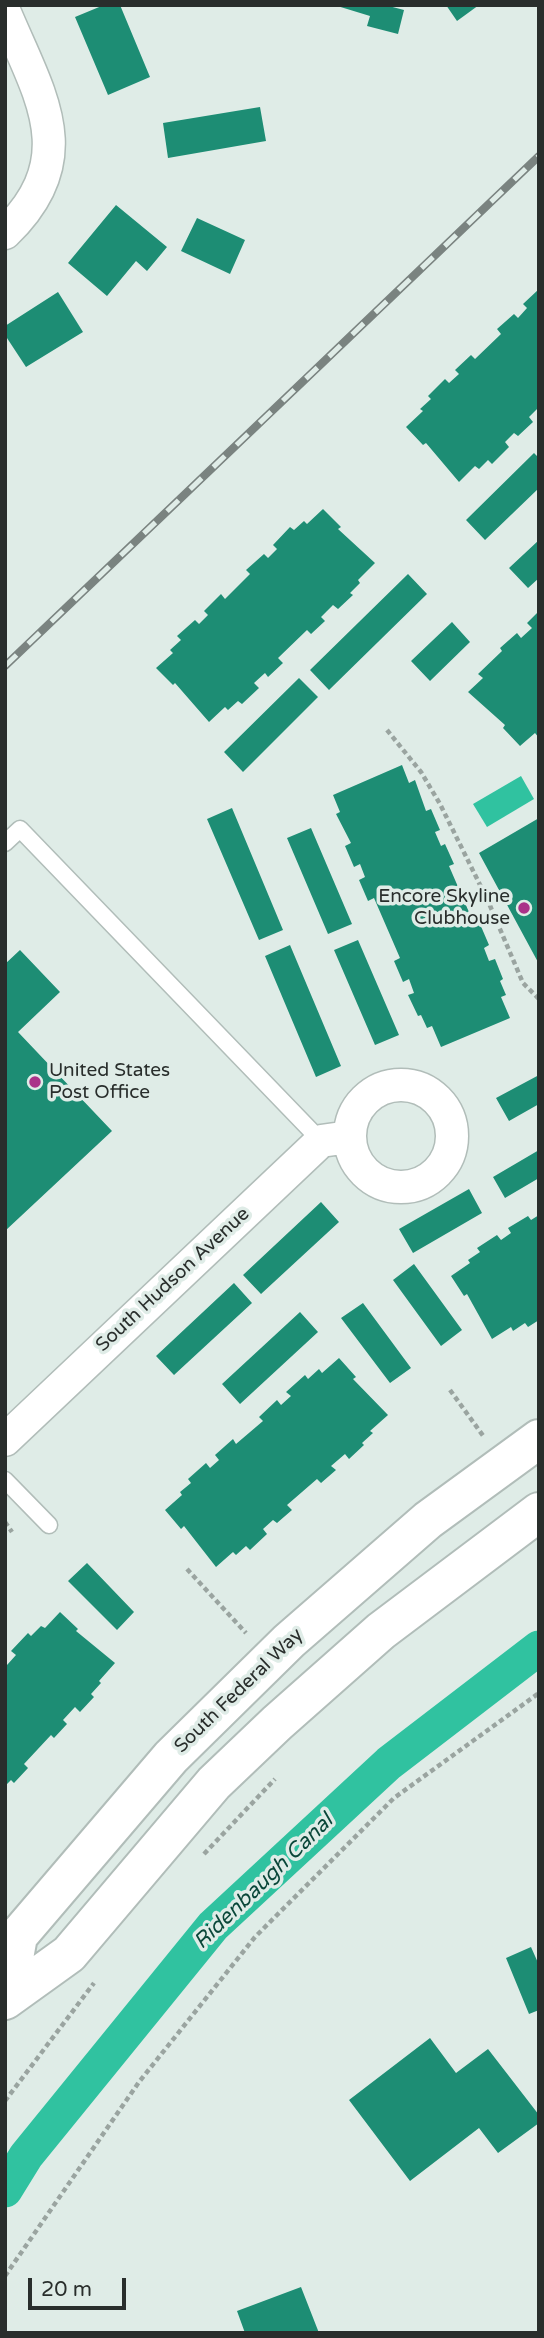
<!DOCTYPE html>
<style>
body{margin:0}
#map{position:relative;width:544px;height:2338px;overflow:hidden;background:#dfece7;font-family:"Varela Round",sans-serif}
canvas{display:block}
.frame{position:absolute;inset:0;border:7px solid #292e2c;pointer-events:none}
.scale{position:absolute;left:28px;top:2278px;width:98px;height:32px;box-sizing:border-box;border:4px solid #292e2c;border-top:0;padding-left:9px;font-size:21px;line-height:24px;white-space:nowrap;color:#292e2c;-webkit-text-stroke:5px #dfece7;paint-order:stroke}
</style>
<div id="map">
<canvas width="544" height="2338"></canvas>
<div class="frame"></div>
<div class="scale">20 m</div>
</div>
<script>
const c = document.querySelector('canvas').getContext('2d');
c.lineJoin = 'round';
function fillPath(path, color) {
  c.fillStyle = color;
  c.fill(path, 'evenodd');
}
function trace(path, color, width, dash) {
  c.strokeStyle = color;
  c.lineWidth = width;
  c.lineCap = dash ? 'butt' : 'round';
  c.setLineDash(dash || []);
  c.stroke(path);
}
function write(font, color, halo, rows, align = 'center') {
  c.font = font + ' "Varela Round",sans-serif';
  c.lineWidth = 7;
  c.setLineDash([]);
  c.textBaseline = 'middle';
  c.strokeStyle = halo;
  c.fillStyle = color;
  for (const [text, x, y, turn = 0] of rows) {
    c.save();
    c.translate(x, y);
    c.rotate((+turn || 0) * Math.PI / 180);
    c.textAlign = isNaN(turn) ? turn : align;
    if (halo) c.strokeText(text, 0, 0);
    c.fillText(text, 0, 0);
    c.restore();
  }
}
const water = new Path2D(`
 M521,776L534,799L487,827L473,804Z`);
const canal = new Path2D(`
 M5,2190L26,2156L213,1926L389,1763L539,1648`);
const building = new Path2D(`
 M104,5H120L150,77L108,95L75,17Z
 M334,5H385L404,10L398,34L367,26L370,16Z
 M446,5H479L457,21Z
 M260,107L266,141L168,158L163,123Z
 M116,205L167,247L147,271L136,261L107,296L68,263Z
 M197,218L245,240L230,274L181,251Z
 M539,289V407L529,417L533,422L518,436L514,433L505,442L509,447L492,464L488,460L479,469L475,466L459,482L426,443L423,445L406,427L423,411L420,409L431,399L428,396L445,379L449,383L459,374L455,370L471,355L475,359L501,334L497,329L514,314L518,318L527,308L523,304Z
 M58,292L83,332L26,367L5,335V326Z
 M534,453L539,458V488L485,540L466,520Z
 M323,509L341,527L338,529L375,563L358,580L360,583L350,593L353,595L338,609L333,605L321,617L325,621L311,634L307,630L278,658L283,663L268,677L265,673L254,683L259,688L242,704L238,701L228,710L225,707L209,722L175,683L173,685L156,668L173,653L170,650L181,640L177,636L195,620L199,624L208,615L204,611L221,594L225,599L250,574L246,570L264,554L268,558L277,549L273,545L290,527L294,530L304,521L307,524Z
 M539,540V578L528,588L509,568Z
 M408,574L427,594L329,690L310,670Z
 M539,611V738L535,733L520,746L503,728L505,725L468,692L483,678L478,674L502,651L500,648L517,633L521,638L532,628L527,623Z
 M452,622L470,642L430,681L411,661Z
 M299,678L318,697L243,772L224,752Z
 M402,765L409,783L415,780L426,811L431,809L440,830L435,832L441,846L445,844L454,864L449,866L475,926L480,924L489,945L484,948L489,961L495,959L503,979L500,981L506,995L501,997L510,1018L441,1047L432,1026L427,1028L421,1015L418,1016L408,995L414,993L409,979L403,982L394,961L400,958L374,898L368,901L359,880L365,877L360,864L354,867L345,846L351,843L336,814L340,812L333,795Z
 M232,808L283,930L259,940L207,819Z
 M539,818V964L479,853Z
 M311,828L352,924L328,934L287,838Z
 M358,940L399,1035L375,1045L334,950Z
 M290,945L341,1066L316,1077L265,956Z
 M20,950L60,992L18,1032L112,1131L5,1231V964Z
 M539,1075V1104L509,1121L496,1098Z
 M539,1150V1178L505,1198L493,1177Z
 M469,1189L482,1213L413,1253L399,1229Z
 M321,1202L339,1222L261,1294L243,1275Z
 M539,1215V1320L528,1327L525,1323L513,1331L511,1327L492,1339L467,1294L464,1296L451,1276L470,1263L468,1260L480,1252L477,1248L497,1235L501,1240L511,1233L508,1228L528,1216L531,1220Z
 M414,1264L462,1330L441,1346L393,1280Z
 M234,1283L252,1303L174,1375L156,1356Z
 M363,1303L411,1368L390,1383L341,1318Z
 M300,1312L318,1332L240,1404L222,1384Z
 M339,1358L356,1377L353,1379L388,1415L370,1431L373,1433L362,1443L364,1445L349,1459L345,1454L331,1466L336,1470L321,1483L317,1479L287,1505L292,1510L277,1523L273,1520L263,1529L267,1534L250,1550L246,1546L236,1555L233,1552L216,1567L184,1526L181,1529L165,1510L182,1495L180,1492L191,1483L188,1479L206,1463L210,1468L219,1460L215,1455L233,1439L236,1444L263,1421L259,1417L277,1400L281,1405L291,1396L286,1392L305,1375L308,1379L319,1369L322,1373Z
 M87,1563L134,1612L117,1630L68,1581Z
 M60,1612L78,1629L76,1631L115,1663L99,1681L101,1683L91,1694L94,1697L80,1712L75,1707L63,1720L67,1724L54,1738L51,1735L24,1764L28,1768L14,1783L11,1780L5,1786V1663L7,1665L16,1655L11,1651L28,1633L31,1636L41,1626L45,1628Z
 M531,1947L539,1965V2010L529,2014L506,1958Z
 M430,2038L456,2073L488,2049L539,2115V2123L498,2153L479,2128L410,2181L349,2100Z
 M301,2287L319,2333H245L237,2311Z`);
const path = new Path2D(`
 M387,730L421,772L440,804L488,901L523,983L539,999
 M450,1390L484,1437
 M5,1522L12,1532
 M187,1569L246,1633
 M204,1854L275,1779
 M5,2101L94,1983
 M5,2276L139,2082L255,1937L394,1798L539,1693`);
const service = new Path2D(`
 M5,843L20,829L321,1141
 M5,1480L49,1525`);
const minor = new Path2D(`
 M5,13C40,96 83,158 5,233
 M350 1136a51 51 0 1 1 102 0a51 51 0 1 1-102 0Z
 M5,1440L321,1141L349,1137`);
const secondary = new Path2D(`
 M7,1997L18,1936L171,1757L289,1641L428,1520L539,1439
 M5,2000L69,1954L214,1783L277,1723L381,1631L539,1512`);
const rail = new Path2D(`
 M5,666L539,156`);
const markers = [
 [524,908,7,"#aa3289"],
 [35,1082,7,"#aa3289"]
];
const poiNames = [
 ["Encore Skyline",510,897],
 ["Clubhouse",510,919],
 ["United States",49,1071,"left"],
 ["Post Office",49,1093,"left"]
];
const streetNames = [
 ["South Hudson Avenue",173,1280,-43],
 ["South Federal Way",239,1691,-44]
];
const waterNames = [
 ["Ridenbaugh Canal",264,1882,-44]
];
fillPath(water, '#30c2a0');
trace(canal, '#30c2a0', 35);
fillPath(building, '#1d8d74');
trace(service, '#b1bdb9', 19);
trace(minor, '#b1bdb9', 35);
trace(secondary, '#b1bdb9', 42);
trace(path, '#9aa4a0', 4.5, [5, 3.5]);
trace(service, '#fff', 16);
trace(minor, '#fff', 32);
trace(secondary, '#fff', 38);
trace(rail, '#7a8380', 8);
trace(rail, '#dfece7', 5, [16]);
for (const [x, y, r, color] of markers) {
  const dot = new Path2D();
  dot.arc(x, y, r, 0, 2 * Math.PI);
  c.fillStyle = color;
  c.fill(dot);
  trace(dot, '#dfece7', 2.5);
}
write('19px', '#292e2c', '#dfece7', poiNames, 'right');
write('19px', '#292e2c', '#dfece7', streetNames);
write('italic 21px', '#0a4739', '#dfece7', waterNames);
</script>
